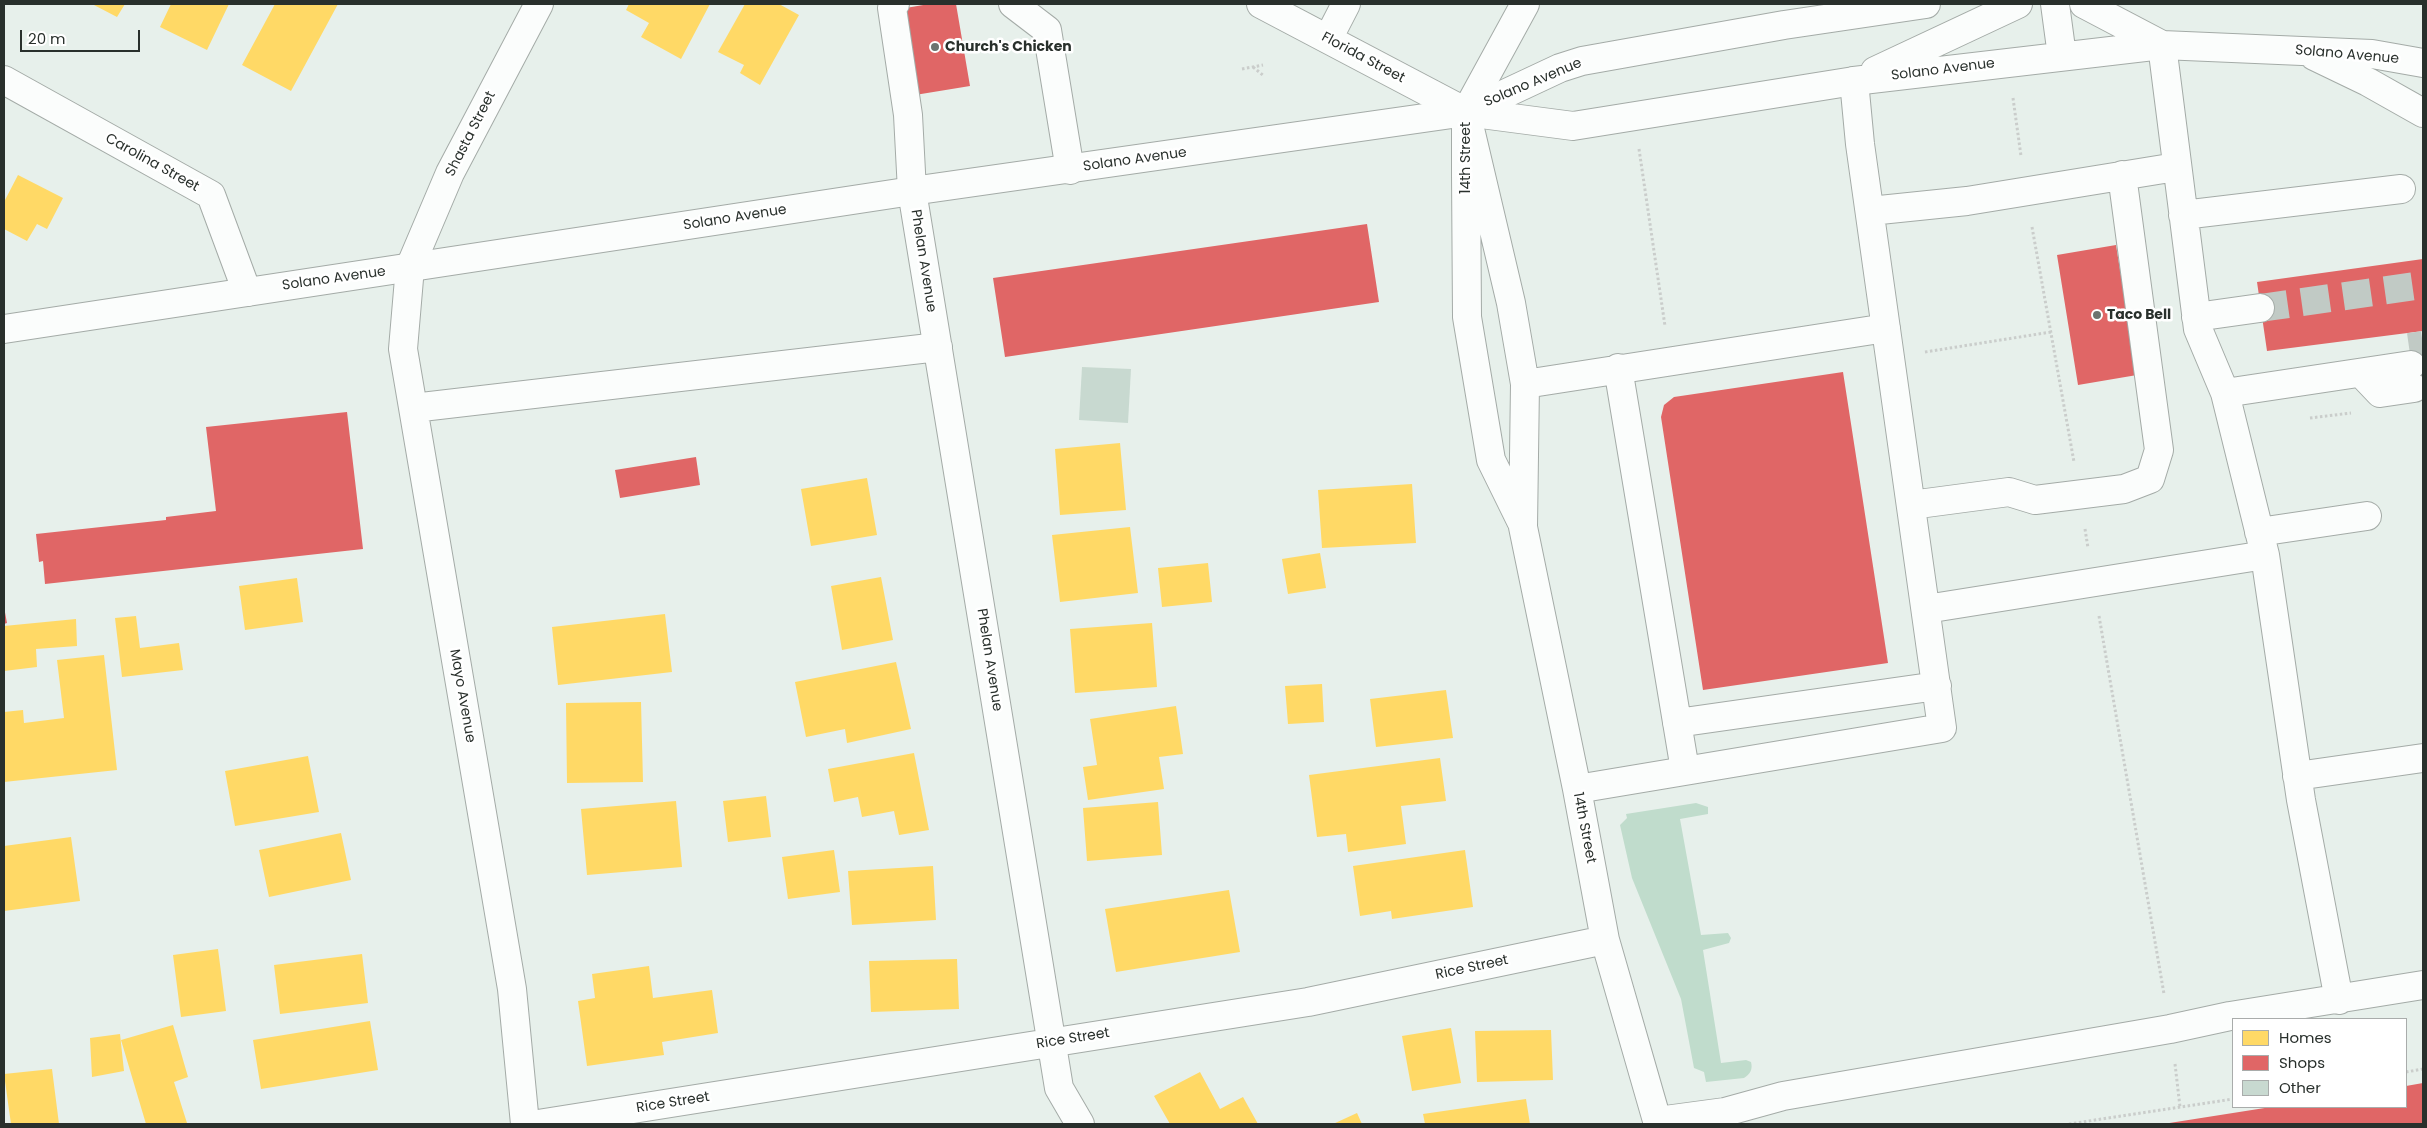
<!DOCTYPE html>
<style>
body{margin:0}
#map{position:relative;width:2427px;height:1128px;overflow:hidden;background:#e7f0eb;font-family:Poppins,sans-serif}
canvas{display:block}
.frame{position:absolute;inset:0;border:5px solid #29302c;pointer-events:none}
.legend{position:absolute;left:2232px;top:1018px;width:175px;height:90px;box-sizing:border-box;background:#fff;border:1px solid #a9acab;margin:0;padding:6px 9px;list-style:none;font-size:15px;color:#29302c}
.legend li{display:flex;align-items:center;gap:10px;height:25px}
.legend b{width:25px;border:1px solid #a9acab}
.scale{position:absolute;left:20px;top:30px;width:120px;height:22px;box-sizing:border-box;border:2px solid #29302c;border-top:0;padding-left:6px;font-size:15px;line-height:18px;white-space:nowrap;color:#29302c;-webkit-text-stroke:4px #fff;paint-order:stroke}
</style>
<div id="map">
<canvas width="2427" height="1128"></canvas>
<div class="frame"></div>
<ul class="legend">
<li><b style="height:14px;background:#ffd966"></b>Homes</li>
<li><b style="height:14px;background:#e06666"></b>Shops</li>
<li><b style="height:14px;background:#c8d9d0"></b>Other</li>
</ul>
<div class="scale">20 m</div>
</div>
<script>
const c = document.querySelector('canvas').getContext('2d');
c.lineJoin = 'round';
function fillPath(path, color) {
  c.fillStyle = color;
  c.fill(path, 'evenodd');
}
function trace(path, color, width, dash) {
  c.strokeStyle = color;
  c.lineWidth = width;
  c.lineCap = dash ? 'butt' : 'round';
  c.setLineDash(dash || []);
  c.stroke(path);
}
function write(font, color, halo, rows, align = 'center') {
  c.font = font + ' Poppins,sans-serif';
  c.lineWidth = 5;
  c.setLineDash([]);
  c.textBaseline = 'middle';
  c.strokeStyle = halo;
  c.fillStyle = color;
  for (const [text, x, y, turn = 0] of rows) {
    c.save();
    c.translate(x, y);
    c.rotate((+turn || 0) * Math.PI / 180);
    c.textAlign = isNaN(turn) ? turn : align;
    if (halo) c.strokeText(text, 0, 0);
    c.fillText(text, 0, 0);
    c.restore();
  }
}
const green = new Path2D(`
 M1696,803L1708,807V814L1680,819L1701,935L1728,933L1731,938L1729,943L1703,950L1721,1063L1746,1060L1751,1062C1753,1070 1750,1074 1744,1078L1706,1082L1704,1072L1694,1068L1681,999L1632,878L1620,825L1627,818L1626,814Z`);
const homes = new Path2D(`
 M92,4H125L117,17Z
 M171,4H229L207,50L160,27Z
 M275,4H338L291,91L242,65Z
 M629,4H710L681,59L641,37L649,23L626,10Z
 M745,4H779L799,15L760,85L740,73L744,65L718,52Z
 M18,175L63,198L47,229L37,224L27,241L4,229V202Z
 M1120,443L1126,510L1060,515L1055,449Z
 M867,478L877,535L811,546L801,489Z
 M1412,484L1416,543L1322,548L1318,490Z
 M1130,527L1138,593L1060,602L1052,535Z
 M1320,553L1326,588L1288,594L1282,559Z
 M1208,563L1212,602L1162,607L1158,568Z
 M881,577L893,640L842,650L831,586Z
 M297,578L303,622L245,630L239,586Z
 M665,614L672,672L558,685L552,627Z
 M136,616L140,648L179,643L183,670L122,677L115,618Z
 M76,619L77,646L36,649L37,667L4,671V626Z
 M1152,623L1157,687L1075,693L1070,629Z
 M104,655L117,770L4,782V712L23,710L24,723L64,718L57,660Z
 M896,662L911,729L847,743L845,729L806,737L795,682Z
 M1322,684L1324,722L1288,724L1285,686Z
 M1446,690L1453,738L1376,747L1370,699Z
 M641,702L643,782L567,783L566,703Z
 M1176,706L1183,754L1159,757L1164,789L1088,800L1083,767L1097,765L1090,719Z
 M914,753L929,830L899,835L894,811L862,817L858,797L834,802L828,769Z
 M308,756L319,812L235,826L225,771Z
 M1440,758L1446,801L1401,806L1406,844L1348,852L1346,834L1317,837L1309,775Z
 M766,796L771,837L728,842L723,801Z
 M676,801L682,867L587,875L581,809Z
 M1158,802L1162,855L1087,861L1083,808Z
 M341,833L351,880L269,897L259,850Z
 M71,837L80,901L4,911V846Z
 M834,850L840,892L788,899L782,857Z
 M1465,850L1473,907L1392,919L1391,911L1360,916L1353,866Z
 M933,866L936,920L852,925L848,871Z
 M1229,890L1240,952L1116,972L1105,909Z
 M218,949L226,1011L181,1017L173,955Z
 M362,954L368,1003L280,1014L274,965Z
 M957,959L959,1009L871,1012L869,961Z
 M649,966L653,998L712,990L718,1033L662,1042L664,1055L587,1066L578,1001L595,998L592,974Z
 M370,1021L378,1070L261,1089L253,1040Z
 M173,1025L188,1077L174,1082L187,1123L146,1124L121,1040Z
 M1451,1028L1461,1083L1412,1091L1402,1036Z
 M1551,1030L1553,1080L1477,1082L1475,1031Z
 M120,1034L124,1071L92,1077L90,1038Z
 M52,1069L59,1124H11L4,1074Z
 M1200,1072L1220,1109L1243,1097L1258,1124H1170L1154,1096Z
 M1526,1099L1530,1124H1425L1423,1114Z
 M1357,1113L1362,1124H1333Z`);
const shops = new Path2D(`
 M929,4H956L970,86L915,95L900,9Z
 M1367,224L1379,302L1005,357L993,278Z
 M2116,245L2137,375L2078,385L2057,255Z
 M2423,259V331L2267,351L2257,282Z
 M1843,372L1888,663L1703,690L1661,417L1664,405L1674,397Z
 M347,412L363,549L45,584L43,561L39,562L36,534L166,520V517L216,511L206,427Z
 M696,457L700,485L620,498L615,470Z
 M4,607L7,623L4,624Z
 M2423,1083V1124H2163L2271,1107H2406V1086Z`);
const building = new Path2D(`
 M1082,367L1131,369L1128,423L1079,420Z`);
const minorTunnel = new Path2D(`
 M2260,308L2423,285
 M2409,347L2423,345`);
const path = new Path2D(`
 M1253,67L1264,76
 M1242,69L1263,65
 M2013,98L2021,156
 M1639,149L1665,326
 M2032,227L2074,462
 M1925,352L2051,332
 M2310,418L2351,413
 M2085,529L2088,548
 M2099,616L2164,994
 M2175,1064L2180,1107
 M2406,1072L2423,1069
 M2069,1124L2233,1099`);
const minor = new Path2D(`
 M895,4L892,8L908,115L912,191L1059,1088L1080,1124
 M1013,4L1047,30L1070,170
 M1261,4L1466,112
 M1328,39L1346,4
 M2162,45L2198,329L2225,393L2265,555L2301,800L2339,1000
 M4,80L211,195L247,292
 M1466,112L1511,303L1525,384L1523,527L1577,789L1605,940L1658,1124
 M1870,211L1967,201L2176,167
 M2183,215L2401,189
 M2196,317L2260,308
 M1618,368L1685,770
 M2361,373L2380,393L2414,388
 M1525,384L1886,328
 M2225,393L2411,365
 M413,408L938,347
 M1911,505L2009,492L2035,500L2124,489L2150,479L2159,450L2122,175
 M1521,521L1491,460L1467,317L1466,174V112L1525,4
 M2259,532L2367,516
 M1926,609L2265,555
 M1677,723L1937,686
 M2297,776L2423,758
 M1577,789L1942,728L1860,144L1854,81
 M1658,1121L1725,1112L1783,1096L2170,1029L2230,1016L2423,985
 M525,1124L512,989L403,349L410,267L450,173L539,4
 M538,1124L1308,1002L1605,940`);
const major = new Path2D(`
 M2055,4L2062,56
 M2084,4L2162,45
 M2314,56L2368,82L2423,113
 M1875,71L2018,4
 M1466,112L1560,68L1582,61L1784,25L1926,4
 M4,329L912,191L1466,112L1573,126L1854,81L2162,45L2372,54L2423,63`);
const markers = [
 [935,47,5,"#6c736f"],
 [2097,315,5,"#6c736f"]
];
const poiNames = [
 ["Church's Chicken",945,47],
 ["Taco Bell",2107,315]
];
const streetNames = [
 ["Solano Avenue",2347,55,5],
 ["Florida Street",1363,58,28],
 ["Solano Avenue",1943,70,-7],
 ["Solano Avenue",1533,83,-23],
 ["Shasta Street",471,134,-63],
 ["14th Street",1466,158,-90],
 ["Solano Avenue",1135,160,-8],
 ["Carolina Street",152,163,29],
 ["Solano Avenue",735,218,-9],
 ["Phelan Avenue",923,261,81],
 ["Solano Avenue",334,279,-8],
 ["Phelan Avenue",989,660,81],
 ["Mayo Avenue",462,696,80],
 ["14th Street",1584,828,79],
 ["Rice Street",1472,968,-12],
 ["Rice Street",1073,1039,-9],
 ["Rice Street",673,1103,-9]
];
fillPath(green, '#c0dccc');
fillPath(homes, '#ffd966');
fillPath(shops, '#e06666');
fillPath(building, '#c8d9d0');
trace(minorTunnel, '#c1cac5', 28, [28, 14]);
trace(minor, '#a4aba7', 30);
trace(major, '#a4aba7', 30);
trace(path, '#cacdcb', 3, [2.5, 2.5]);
trace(minor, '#fbfdfc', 28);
trace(major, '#fbfdfc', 28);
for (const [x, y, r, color] of markers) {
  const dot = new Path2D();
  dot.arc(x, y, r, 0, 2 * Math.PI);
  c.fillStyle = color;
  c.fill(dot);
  trace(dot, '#fff', 2);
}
write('bold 14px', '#29302c', '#fff', poiNames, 'left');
write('14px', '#29302c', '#fff', streetNames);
</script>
